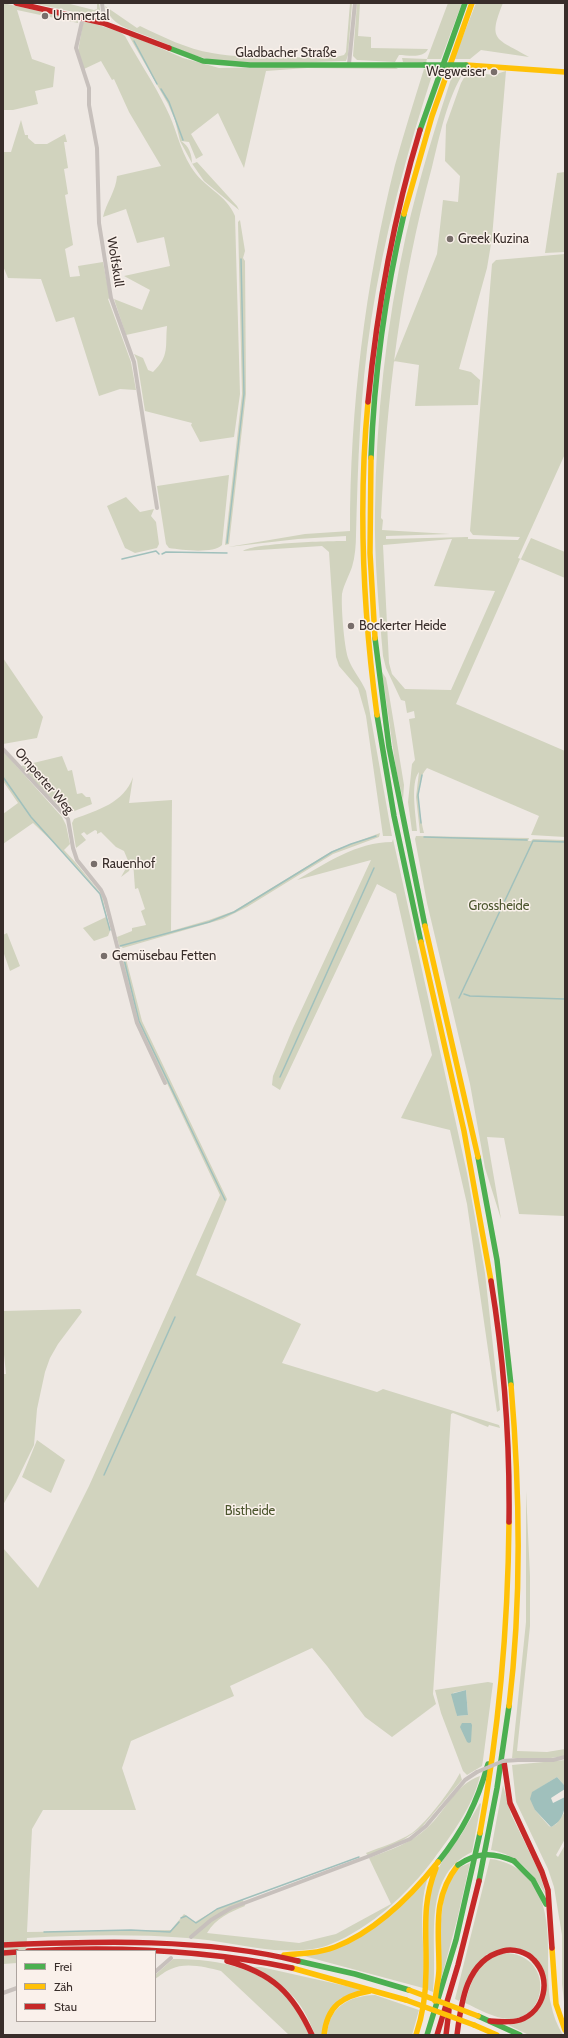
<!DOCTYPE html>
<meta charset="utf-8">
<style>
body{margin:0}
#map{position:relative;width:568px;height:2038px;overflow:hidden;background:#eee8e3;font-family:Cabin,sans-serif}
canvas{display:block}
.frame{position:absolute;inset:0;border:4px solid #382d2a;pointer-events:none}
.legend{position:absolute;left:16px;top:1950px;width:140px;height:72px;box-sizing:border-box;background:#faf1eb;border:1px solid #aca39e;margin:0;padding:5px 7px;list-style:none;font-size:12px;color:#382d2a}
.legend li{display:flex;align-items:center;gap:8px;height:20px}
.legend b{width:20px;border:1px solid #aca39e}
</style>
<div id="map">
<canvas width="568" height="2038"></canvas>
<div class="frame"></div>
<ul class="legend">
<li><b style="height:5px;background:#4caf50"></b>Frei</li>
<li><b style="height:5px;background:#ffc107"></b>Zäh</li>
<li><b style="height:5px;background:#c62828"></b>Stau</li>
</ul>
</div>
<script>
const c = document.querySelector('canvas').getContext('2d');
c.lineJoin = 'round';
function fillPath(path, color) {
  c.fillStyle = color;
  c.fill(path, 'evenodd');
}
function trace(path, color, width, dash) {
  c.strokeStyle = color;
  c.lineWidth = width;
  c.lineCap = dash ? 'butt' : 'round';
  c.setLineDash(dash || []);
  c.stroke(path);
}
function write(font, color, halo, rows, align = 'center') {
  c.font = font + ' Cabin,sans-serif';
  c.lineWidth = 3;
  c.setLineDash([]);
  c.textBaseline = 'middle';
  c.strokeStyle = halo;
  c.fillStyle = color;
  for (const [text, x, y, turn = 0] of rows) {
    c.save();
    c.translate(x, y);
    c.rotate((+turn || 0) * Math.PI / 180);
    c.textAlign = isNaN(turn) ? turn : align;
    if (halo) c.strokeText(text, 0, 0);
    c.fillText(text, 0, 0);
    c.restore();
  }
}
const green = new Path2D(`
 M3,3L78,20V23L17,10L32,59L55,67L53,87L35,91L38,104L13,110H3Z
 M32,3H66L94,10L97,9V3H99L101,16L97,17Z
 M350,3H352L348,55L346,61H341C301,62 259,66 219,61C194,58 170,45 147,36C129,29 112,26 105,6L137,28L140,26C163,37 187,49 212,53C248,60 298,57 336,57L344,55L346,52Z
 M357,3H360L358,36L371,37V48L428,49C423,59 408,55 399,55L395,62L357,60L353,56Z
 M448,3H462L441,59H427L426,63L403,62L402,58L427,59Z
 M476,3H503C487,42 497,38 529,57L481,50L470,59H454Z
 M86,21L120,32L125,36C138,60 154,83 166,108C176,127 179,148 191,167C203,187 227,195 235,216L240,394L234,437L200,442L191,425L192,423L145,411L137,360L134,354L143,358L148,370L153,372C170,356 165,346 167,326L126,335L114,299L142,310L150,290L124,276L170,266L164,237L137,243L126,209L103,217C106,203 116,191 117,176L161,166L129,112L114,79L112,80L101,61L84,69L78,51L83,23Z
 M129,36L135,37L183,58L219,68L334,66L395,67L398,69L307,68L266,71L244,168L218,113L191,134L203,155L196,159L189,142L181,141C189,146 192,154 192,164L197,162L237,206L239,210L204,181L193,165L180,141L175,120L168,104Z
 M424,69H434C407,152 384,235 371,321C360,392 358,463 356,535C356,545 355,557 352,567C349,576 344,584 342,594C341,607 344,645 348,658C352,670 361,679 366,691L392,836H383L366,716L358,688L339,666L336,657L329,552L322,546L243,551C254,543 328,541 346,541V536L298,539L228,547L305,534L350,531C350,408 365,285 395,165C404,133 414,101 424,69Z
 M454,70H465C447,98 440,135 432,167C400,284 387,397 381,518L383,520L382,530L450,534L386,536V539L468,537V539L518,540L520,537L473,535L470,531L492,264L496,260L565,254V454L518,558L521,559L531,538L565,552V578L520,559L456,704L565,751V837L531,835L539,816L427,768C413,783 420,815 424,833H420L416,797L419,772C410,783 416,816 417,831H412L408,802L412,764L415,760L409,719L415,718L414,711L407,713L405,701L401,700L386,668L383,656C379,608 374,559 375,511C376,418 386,326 406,235C419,179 436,124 454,70ZM452,539L434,586L495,591L451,690L405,689L392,674L389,663L383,545Z
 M506,71L492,238L487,268L459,369L471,372L480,380L478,405L415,406L419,365L394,361L437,254L443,200L458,202L460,176L445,161L446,125L461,83L465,76L472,72L493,75Z
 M21,120L25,135H28V138L35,144H47L65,134L67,142H64L68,168L64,169L68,194L65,195L73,245L65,249L70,277L80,276L78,266L103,262L110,298L108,299L131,362L136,390L120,389L99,396L74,317L56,322L41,279L8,278L3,266V152H11Z
 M565,172V252L545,253L557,173Z
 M240,220L245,251L243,258L245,261L246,394L229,544L225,545L242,394L238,222Z
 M229,475L222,545C213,554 182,550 169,548L166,544L157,486Z
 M126,497L140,512L154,509L151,516L156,522L159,544L157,548L135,553L125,548L107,506Z
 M3,658L43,717L37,738L3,744Z
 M382,672L386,678L388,688L404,785L403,800L396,769Z
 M3,745L21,766L62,756L68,771L72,770L77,794L82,793L86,797H90L92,804L67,814L35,782Z
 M3,751L62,817L66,825L70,844L64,850L76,863L102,895L110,931L108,936L94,941L83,928L106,917L100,894L93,885L62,851L33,823L3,844V814L18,803L3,781Z
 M133,777L129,803L172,800L171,931L209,920L234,911L332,851L380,833L379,837L333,854L247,907L223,919L123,948L119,945L117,937L132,931V928L146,925L141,911L145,909L138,888L135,889L133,861L129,871L121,877L129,863L124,851L116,847L101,832L97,834V831L95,830L87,835L84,832L81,834L86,840L76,848L72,823L74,819C98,810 124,803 133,777Z
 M416,836L529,838L528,841H531L533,839L565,840V1216L519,1214L504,1138L487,1137L501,1219L485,1168L470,1084L427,903L415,839Z
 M393,839L467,1173L485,1273L500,1410L497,1412L467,1204L450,1130L401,1118L432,1055L396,894L377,884L280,1090L272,1085L273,1076L293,1028L371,860L297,880C326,863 357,842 392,842Z
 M7,933L20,966L10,971L3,951V935Z
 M124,951L142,1021L227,1199L196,1275L301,1324L282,1363L377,1392L383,1389L499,1425L500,1428L489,1425L488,1427L453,1413L451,1414L433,1694L436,1704L392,1737L365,1717L327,1666L312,1648L230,1686L234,1696L131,1741L122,1768L136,1810H43L32,1829L27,1932L171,1930L184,1914L195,1922L217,1909L243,1900L245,1906C230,1912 216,1918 207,1933L299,1943L336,1934L391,1904L369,1858C390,1850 411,1843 427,1828C445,1812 455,1784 480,1776C472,1808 452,1834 433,1860C407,1894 372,1927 331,1944C315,1951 292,1951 274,1950C245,1947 217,1940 187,1938C134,1934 80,1935 27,1938L26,1951H17V1963L3,1964V1548L38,1588L89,1486L220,1195L138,1022L121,955Z
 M80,1309L82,1312L58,1344L50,1358L45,1372L37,1409L34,1445L16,1482L3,1505V1374H6L3,1345V1311Z
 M37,1440L65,1460L51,1493L22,1477Z
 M526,1491L530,1576V1626L517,1751L547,1752L565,1749V1756L544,1759L512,1758L526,1622Z
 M488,1682L493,1683L483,1760L482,1766L467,1775L463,1771L441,1713L435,1690ZM466,1690L468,1715L457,1716L453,1693Z
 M565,1760V1786L557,1777L533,1792L535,1810L549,1826L551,1827L556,1824L565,1812V1839L556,1855L558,1857L565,1845V2011L562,1984V1935L554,1887L548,1869L516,1802L512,1765Z
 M460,1773L462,1780L421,1828L400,1842L368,1856L366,1853C381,1847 398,1842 412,1833C427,1822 451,1790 460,1773Z
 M503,1785L511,1814L540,1874L546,1895C532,1873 519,1855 491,1850Z
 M480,1803L481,1804L472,1852C419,1877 439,1946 433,1992L428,1990V1899L436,1873L445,1856L461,1835Z
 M490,1859C503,1860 516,1866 525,1875C559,1909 543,1961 551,2004C553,2015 557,2025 563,2035H529L508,2025L537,2010L544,1977L522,1951L487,1954L459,2001L455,1999Z
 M470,1863L457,1920L439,1987V1936L445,1886L460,1867Z
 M428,1877C416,1913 427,1951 423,1988L304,1956L350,1942Z
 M508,1953C555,1958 547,2020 509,2019C493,2018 479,2009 465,2003C473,1977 478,1957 508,1953Z
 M173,1959C219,1959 270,1968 297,2010C302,2018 305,2027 309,2035H289L221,1971C206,1967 185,1962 171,1969C165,1971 160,1976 155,1979V1975Z
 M253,1967H261L364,1990L341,1998L322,2035H315C301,1998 287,1987 253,1967Z
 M375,1995L419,2010L412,2035H327C329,2007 348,1996 375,1995Z`);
const water = new Path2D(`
 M466,1690L468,1715L457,1716L451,1694Z
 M462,1723H471L472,1725L471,1742L469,1743L467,1742L460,1727Z
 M557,1777L565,1786V1789L551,1798L553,1803L565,1797C565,1810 564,1820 551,1827L535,1810L530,1799L532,1792Z`);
const stream = new Path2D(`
 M134,41L157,84
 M161,89L169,102L183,140
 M227,543L244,394L241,259
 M162,554L166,552L227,553
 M122,559L156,551L159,554
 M3,777L31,817L100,894L110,930
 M421,823L418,795L422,775
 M424,837L527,840
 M534,841L565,842
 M120,946L209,922L234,912L332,852L351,844L376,836
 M123,955L139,1021L225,1200
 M464,994L470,996L565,999
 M459,998L533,841
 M280,1077L374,868
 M104,1475L175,1317
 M181,1918L186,1916L196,1923L217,1909L359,1857
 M44,1932L131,1930L170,1932L179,1922`);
const street = new Path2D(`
 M102,3L104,18L103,23
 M83,17L76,48L89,88V105L97,148L99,223L111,298L134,362L157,508
 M349,64L355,3
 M3,749L68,819L73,848L77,860L101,890L105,899L137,1023L165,1083
 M518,1760H553L565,1757
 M191,1937L211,1920L231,1908L372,1855L410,1839L426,1826L465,1780L477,1772
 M155,1972L171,1958
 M3,1993L17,1988`);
const fast = new Path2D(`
 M169,48L203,61L250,65H425
 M420,130L465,3
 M371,458C374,376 385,294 404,214
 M375,638L389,747L425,926
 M377,715L394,816L421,942
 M478,1157L497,1260L511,1385
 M514,1861L533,1880L546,1904
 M438,1862C463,1831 477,1803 488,1764
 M479,1881L497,1788L509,1706
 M298,1961L355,1974L409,1990
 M478,2016L520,2035
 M427,2035L456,1940L480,1833`);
const slow = new Path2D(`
 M466,65L565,72
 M404,214L432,116L472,3
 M368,402C358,506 363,611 377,715
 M371,458L370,553L375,638
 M425,926L478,1157
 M421,942L464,1131L491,1281
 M509,1706C522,1600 520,1491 511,1385
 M480,1833C499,1730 508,1627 509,1522
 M552,1948L556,2004L565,2030
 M284,1955C301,1954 319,1953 335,1947C376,1931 411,1896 438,1862
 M292,1968L406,2000
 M435,2001C436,1990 439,1979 439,1968C439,1929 432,1898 458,1865
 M474,2025L497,2035
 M324,2035C327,2006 342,1996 370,1991
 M416,2035C423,2014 426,1993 426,1971C427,1932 421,1906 436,1868`);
const jam = new Path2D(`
 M16,3L103,23L169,48
 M368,402C377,309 393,219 420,130
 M491,1281C504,1360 510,1442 509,1522
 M504,1762L510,1803L542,1872L548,1890L552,1948
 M3,1945C101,1941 203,1938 298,1961
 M28,1951C117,1946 205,1950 292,1968
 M3,1953L17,1952
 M227,1961C272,1973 293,1993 312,2035
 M437,2035L458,1965L479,1881
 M446,2035L449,2010
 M457,2035C461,2003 466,1960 503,1951C513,1948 527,1952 534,1960C552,1979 545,2011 520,2020C511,2023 500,2022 490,2021`);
const streetBridge = new Path2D(`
 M477,1772L503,1761L518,1760`);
const fastBridge = new Path2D(`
 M425,65H466
 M458,1865C477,1852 493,1852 514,1861`);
const slowBridge = new Path2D(`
 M409,1990L478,2016
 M406,2000L474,2025`);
const markers = [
 [45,16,4,"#786e6b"],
 [494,72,4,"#786e6b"],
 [450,239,4,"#786e6b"],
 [351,626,4,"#786e6b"],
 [94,864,4,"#786e6b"],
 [104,956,4,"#786e6b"]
];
const poiNames = [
 ["Ummertal",53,16],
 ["Wegweiser",486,72,"right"],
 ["Greek Kuzina",458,239],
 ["Bockerter Heide",359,626],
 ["Rauenhof",102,864],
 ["Gemüsebau Fetten",112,956]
];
const streetNames = [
 ["Gladbacher Straße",286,53],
 ["Wolfskull",115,262,81],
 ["Omperter Weg",44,781,49]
];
const parkNames = [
 ["Grossheide",499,906],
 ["Bistheide",250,1511]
];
fillPath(green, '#d1d3be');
fillPath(water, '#a0c0bc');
trace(stream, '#a0c0bc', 1.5);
trace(street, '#c7c0bc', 4);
trace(fast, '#4caf50', 5.5);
trace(slow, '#ffc107', 5.5);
trace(jam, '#c62828', 5.5);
trace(streetBridge, '#c7c0bc', 4);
trace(fastBridge, '#4caf50', 5.5);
trace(slowBridge, '#ffc107', 5.5);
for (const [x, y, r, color] of markers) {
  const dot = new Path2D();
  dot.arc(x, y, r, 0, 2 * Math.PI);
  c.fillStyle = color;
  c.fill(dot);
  trace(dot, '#faf1eb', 1.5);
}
write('13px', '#382d2a', '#faf1eb', poiNames, 'left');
write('13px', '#382d2a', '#faf1eb', streetNames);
write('13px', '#4c562e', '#faf1eb', parkNames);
</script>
